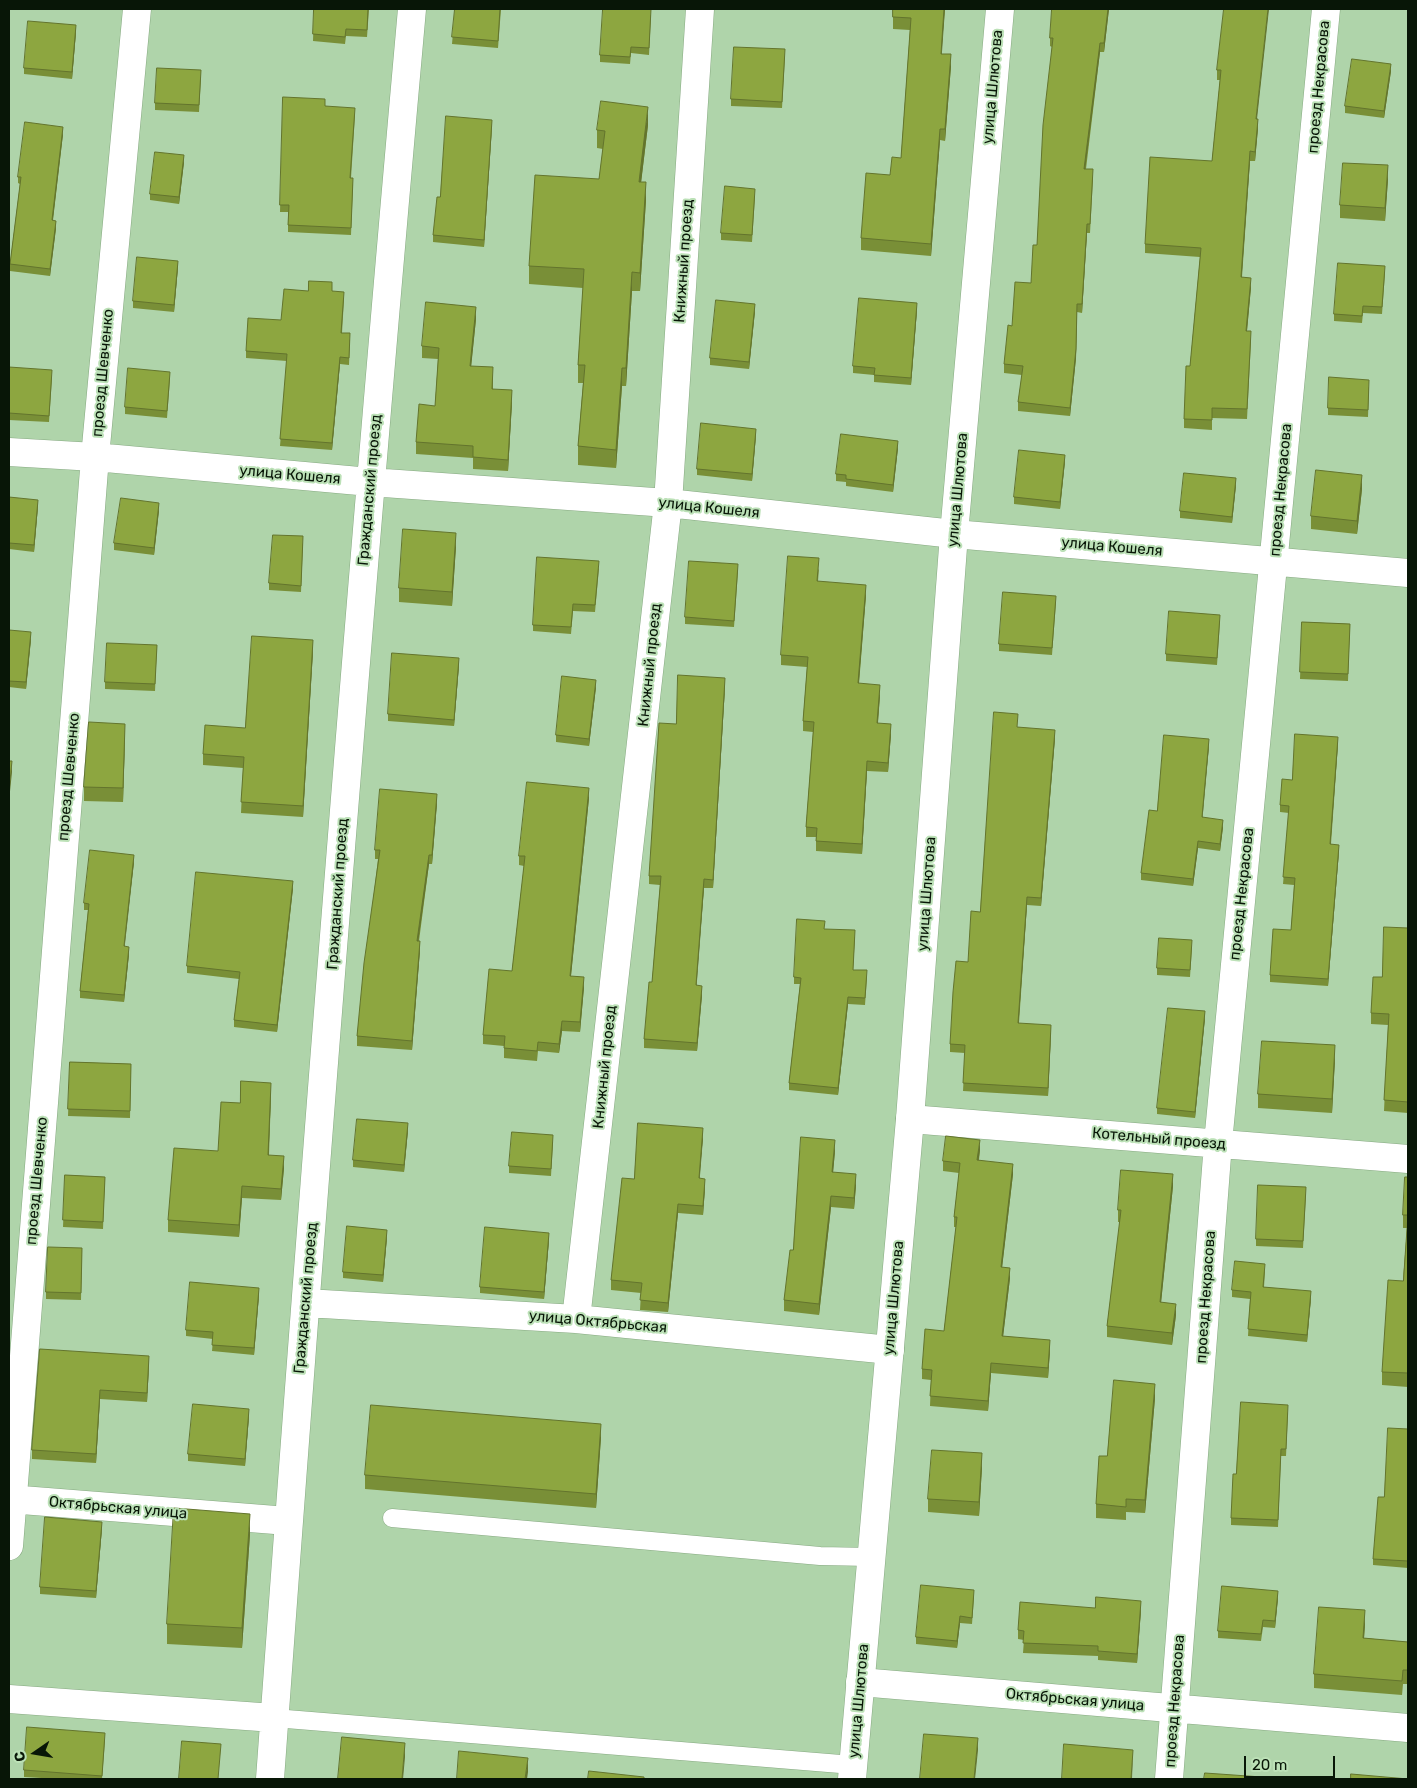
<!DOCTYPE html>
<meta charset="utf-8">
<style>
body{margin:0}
#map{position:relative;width:1417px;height:1788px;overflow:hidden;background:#afd4aa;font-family:Rubik,sans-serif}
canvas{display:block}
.frame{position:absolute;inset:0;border:10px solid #081607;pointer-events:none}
.north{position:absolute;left:10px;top:1728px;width:50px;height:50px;-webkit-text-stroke:4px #bce1b7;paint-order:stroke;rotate:257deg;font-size:14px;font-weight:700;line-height:20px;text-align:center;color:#081607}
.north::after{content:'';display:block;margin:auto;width:18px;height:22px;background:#081607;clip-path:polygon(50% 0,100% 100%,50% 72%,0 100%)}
.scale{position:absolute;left:1244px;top:1756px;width:91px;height:22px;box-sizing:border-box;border:2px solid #081607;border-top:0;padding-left:6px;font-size:15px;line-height:18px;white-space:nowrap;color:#081607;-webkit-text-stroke:4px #bce1b7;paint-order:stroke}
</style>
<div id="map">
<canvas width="1417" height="1788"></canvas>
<div class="frame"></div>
<div class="north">С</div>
<div class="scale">20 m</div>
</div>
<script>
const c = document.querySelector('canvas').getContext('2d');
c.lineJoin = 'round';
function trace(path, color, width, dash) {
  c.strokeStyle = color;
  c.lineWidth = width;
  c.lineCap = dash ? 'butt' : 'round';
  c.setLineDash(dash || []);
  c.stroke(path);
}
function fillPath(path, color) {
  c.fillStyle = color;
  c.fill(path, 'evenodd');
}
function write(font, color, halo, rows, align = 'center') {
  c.font = font + ' Rubik,sans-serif';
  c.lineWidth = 4;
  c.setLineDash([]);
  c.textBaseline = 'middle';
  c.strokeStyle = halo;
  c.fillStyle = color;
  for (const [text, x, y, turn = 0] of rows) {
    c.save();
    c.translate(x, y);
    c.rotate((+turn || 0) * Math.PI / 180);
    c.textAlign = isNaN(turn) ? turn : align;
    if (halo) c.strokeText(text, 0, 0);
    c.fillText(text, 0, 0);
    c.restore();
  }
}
const lane = new Path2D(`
 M392,1518L820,1556L871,1557
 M274,1718L853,1765`);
const street = new Path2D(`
 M9,452L95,457L370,482L668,503L954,534L1408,573
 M910,1119L1408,1159
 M306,1303L576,1319L890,1350
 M576,1319L668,503L700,9
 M9,1499L288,1521
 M9,1546L95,457L137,9
 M860,1682L1408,1728
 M9,1699L274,1718
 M270,1779C313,1189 359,598 412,9
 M1169,1779L1218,1143L1326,9`);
const secondary = new Path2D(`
 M852,1779L910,1119L954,534L1000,9`);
const wall = new Path2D(`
 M314,9H369L367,37L346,36L345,44L313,41Z
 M455,9H501L498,48L452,44Z
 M945,9L941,54L951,66L945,141L940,140L931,256L861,250V238L890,175L901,158L910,30L893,29V17Z
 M1052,9H1109L1104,52H1100L1086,169L1093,178L1090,233H1087L1082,313L1077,312L1076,358L1070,416L1018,411V402L1022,375L1004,373V364L1031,283L1037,245L1052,47L1050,46V38Z
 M1224,9L1257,119L1258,128L1255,161H1250L1242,277L1251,287L1247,331L1251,341L1247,419L1212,418V430L1184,428V419L1190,366L1200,257L1145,253V244L1212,161L1220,80H1217V70Z
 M651,15L649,55L631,53L630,64L600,62V55Z
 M76,32L72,79L24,74V68Z
 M785,56L782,108L731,106V99Z
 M1391,71L1384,118L1345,113V106Z
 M201,77L199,112L155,110V103Z
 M283,97L325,106L355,115L351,178L353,185L351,235L288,232V212H280Z
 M648,125L641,182L646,200L640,291H632L626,386H622L616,468L578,465V446L583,383H578V365L583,288L529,284V266L599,179L603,149L597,148V130Z
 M492,126L484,247L433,242V235L440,197Z
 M63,134L53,220L56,228L50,276L10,271V264L20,184L18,183V177Z
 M184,162L179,204L150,200V194Z
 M1388,179L1385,221L1340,218V205Z
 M755,196L752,242L721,240V233Z
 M178,267L174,312L133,308V301Z
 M1385,273L1382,314L1363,313L1362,323L1334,321V314Z
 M308,291H332L344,299L342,333L350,340L349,365L340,364L332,450L280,446L287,361L246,358V351L281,320Z
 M917,310L911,385L874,382V375L853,373V366Z
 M755,311L749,369L710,365V358Z
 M476,319L471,366L493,379V389L512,402L508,471L473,469V458L416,454V442L435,406L438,359L422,358V346Z
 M9,367L52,377L49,422L9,420Z
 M170,379L167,418L125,414V407Z
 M1369,387L1368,417L1328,415V408Z
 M756,435L752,481L697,475V469Z
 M898,448L893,492L846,486V482L836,481V474Z
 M1065,461L1060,509L1014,504V497Z
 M1236,485L1232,523L1180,518V511Z
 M1362,489L1357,534L1311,529V516Z
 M9,497L38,506L34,552L9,549Z
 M159,510L154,555L114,550V543Z
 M303,543L301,592L269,590V583Z
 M456,546L452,606L399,602V588Z
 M599,568L595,612L573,611L571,634L533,631V625Z
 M819,568L818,581L866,595L859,684L880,695L878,723L891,734L888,772L867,771L862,854L816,851V837H806V827L813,732L803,731V721L807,667L781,665V655Z
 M738,571L734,627L685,624V617Z
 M1056,602L1052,655L999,651V644Z
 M1220,621L1217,665L1166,661V654Z
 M1302,622L1350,624L1348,681L1300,679Z
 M9,630L31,639L26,689L9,687Z
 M157,645L155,691L105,689V682Z
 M313,651L303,817L241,813L243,768L203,765V754L245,728Z
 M459,665L454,726L388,721V714Z
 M596,687L589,746L556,742V735Z
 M725,687L713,888H704L696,986L702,995L697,1051L644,1048V1039L652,982L660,885L649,884V876L676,724Z
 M1018,727L1055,738L1041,906L1027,905L1019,1023L1051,1033L1048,1096L963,1091L965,1053L950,1052V1044L968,962L980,912Z
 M125,737L123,802L84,801V787Z
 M1338,744L1331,844L1339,851L1328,986L1270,982V975L1291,930L1294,885L1283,884L1289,813L1280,812V805L1292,780Z
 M1209,746L1202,817L1223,827L1220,851L1198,848L1193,886L1141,880V873L1157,811Z
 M589,798L571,976L584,987L580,1032L562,1031L559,1053L538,1051L537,1061L504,1058V1046L483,1044V1035L512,971L524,866L519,865V856Z
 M437,803L432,864H429L419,941L420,950L412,1050L357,1046V1036L378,859H375V850Z
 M134,862L124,946L129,954L124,1002L80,998V991L88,910H84V903Z
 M293,888L277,1032L234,1027V1020L239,979L187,973V966Z
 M1408,928V1113L1384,1111L1388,1025L1371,1024V1013L1382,977Z
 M824,929L855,937L853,970L867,977L865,1005L848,1004L838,1095L789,1090V1083L800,984H794V977Z
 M1192,947L1190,977L1157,975V968Z
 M1205,1018L1195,1118L1157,1114V1108Z
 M1335,1059L1332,1113L1258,1108V1094Z
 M70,1062L131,1064L130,1118L68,1116Z
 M271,1095L269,1155L284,1168L281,1200L242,1198L239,1237L168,1232V1220L218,1151L240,1103Z
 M408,1130L404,1172L353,1167V1160Z
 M703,1138L699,1178L705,1188L703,1215L678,1213L668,1312L640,1310L641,1293L611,1290V1280L634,1179Z
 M553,1142L551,1176L509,1173V1166Z
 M980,1150L979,1160L1013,1174L1002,1267L1010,1278L1003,1336L1050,1350L1048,1378L991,1373L988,1411L930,1406L931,1380L922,1379V1369L944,1331L956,1227H954V1217L959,1173L943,1171V1161Z
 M835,1151L833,1172L856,1185L854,1209L831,1207L819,1315L784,1311V1300L793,1250Z
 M65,1175L105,1177L103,1229L63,1227Z
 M1408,1177V1387L1382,1385V1372L1403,1281L1407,1228H1403V1215Z
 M1173,1186L1161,1302L1176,1315L1172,1345L1107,1337V1326L1120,1222H1118V1210Z
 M1306,1194L1303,1248L1256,1246V1239Z
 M387,1237L383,1282L343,1278V1272Z
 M549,1240L544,1299L480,1293V1287Z
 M82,1248L81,1300L46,1299V1292Z
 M1265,1271L1264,1287L1311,1298L1307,1342L1248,1336L1250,1299L1232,1297V1290Z
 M259,1295L254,1355L212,1351L213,1339L186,1336V1330Z
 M40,1349L149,1365L147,1402L100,1399L96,1463L32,1459V1450Z
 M1155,1398L1145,1513L1126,1512V1520L1096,1518V1504L1107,1456Z
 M1288,1412L1286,1456H1281L1278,1527L1231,1525V1518Z
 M249,1416L245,1466L188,1461V1454Z
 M1408,1429V1568L1373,1565V1559L1384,1497Z
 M601,1437L596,1508L365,1489V1475Z
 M982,1467L979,1516L928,1512V1499Z
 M102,1528L96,1598L40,1594V1587Z
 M250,1534L242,1648L167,1644V1624Z
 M974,1597L972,1624L960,1623L957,1648L916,1644V1637Z
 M1278,1598L1275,1628L1263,1627L1261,1641L1218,1638V1631Z
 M1095,1608L1141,1610L1137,1663L1098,1660V1656L1023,1653L1024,1640L1018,1639V1630Z
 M1365,1624L1364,1638L1408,1642V1684H1403L1402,1695L1314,1688V1674Z
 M105,1740L102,1779H59L24,1777V1770Z`);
const shadedWall = new Path2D(`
 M944,9H945L941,66V54Z
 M1108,9H1109L1104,52V43Z
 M1268,9H1269L1256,128V119Z
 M76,25V32L72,79V72Z
 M1100,43V52L1084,178V169Z
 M951,54V66L945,141V129Z
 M1391,64V71L1384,118V111Z
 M648,107V125L639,200V182Z
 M1258,119V128L1255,161V152Z
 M492,120V126L484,247V240Z
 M63,127V134L52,227V220Z
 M940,129V140L931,256V244Z
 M1250,151V161L1241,286V277Z
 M184,155V162L179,204V197Z
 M1388,165V179L1385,221V208Z
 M646,182V200L640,291V273Z
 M56,221V228L50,276V269Z
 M1087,224V233L1082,313V304Z
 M178,261V267L174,312V305Z
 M632,272V291L626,386V368Z
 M1251,278V287L1246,341V331Z
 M917,303V310L911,385V378Z
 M755,304V311L749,369V362Z
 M1077,304L1076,358L1070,416V408Z
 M476,307V319L470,378V366Z
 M340,357V364L332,450V443Z
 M622,368V386L616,468V450Z
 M512,390V402L508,471V460Z
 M756,429V435L752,481V474Z
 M898,441V448L893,492V485Z
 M1065,455V461L1060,509V502Z
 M1362,475V489L1357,534V521Z
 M1236,478V485L1232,523V517Z
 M38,500V506L34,552V545Z
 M159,503V510L154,555V548Z
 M456,533V546L452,606V592Z
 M866,585V595L858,693V683Z
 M31,632V639L26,689V682Z
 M313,640V651L303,817V806Z
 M459,658V665L454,726V720Z
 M725,678V687L713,888V880Z
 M596,680V687L589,746V739Z
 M880,685V695L877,733V723Z
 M125,724V737L123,802V788Z
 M891,724V734L888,772V763Z
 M1055,730V738L1041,906V898Z
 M1338,737V744L1330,850V844Z
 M1209,739V746L1202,824V817Z
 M12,761V772L9,801V791Z
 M867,761V771L862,854V844Z
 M589,788V798L570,985V976Z
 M437,794V803L432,864V855Z
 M1223,820V827L1220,851V844Z
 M1198,841V848L1193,886V879Z
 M1339,845V851L1328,986V979Z
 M134,855V862L124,953V946Z
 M429,855V864L417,950V941Z
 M704,879V888L696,994V985Z
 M293,881V888L277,1032V1025Z
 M1027,897V905L1018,1031V1023Z
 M420,941V950L412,1050V1041Z
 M129,947V954L124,1002V995Z
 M584,977V987L580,1032V1022Z
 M702,986V995L697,1051V1043Z
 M848,997V1004L838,1095V1088Z
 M1205,1011V1018L1195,1118V1112Z
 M562,1021V1031L559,1053V1044Z
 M1051,1025V1033L1048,1096V1088Z
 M1335,1045V1059L1332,1113V1099Z
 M271,1083V1095L268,1167V1155Z
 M408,1123V1130L404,1172V1165Z
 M703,1128V1138L699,1188V1178Z
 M835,1140V1151L832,1184V1172Z
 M980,1140V1150L977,1170V1160Z
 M284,1156V1168L281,1200V1189Z
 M1013,1164V1174L1001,1277V1267Z
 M856,1174V1185L854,1209V1198Z
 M1173,1174V1186L1160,1313V1302Z
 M705,1179V1188L703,1215V1206Z
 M242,1186V1198L239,1237V1225Z
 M831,1196V1207L819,1315V1304Z
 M678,1204V1213L668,1312V1303Z
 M387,1230V1237L383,1282V1275Z
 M549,1233V1240L544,1299V1292Z
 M1010,1268V1278L1002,1346V1336Z
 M259,1288V1295L254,1355V1348Z
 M1311,1291V1298L1307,1342V1335Z
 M1176,1304V1315L1172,1345V1333Z
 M1050,1340V1350L1048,1378V1368Z
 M149,1356V1365L147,1402V1393Z
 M991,1363V1373L988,1411V1401Z
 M1155,1384V1398L1145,1513V1500Z
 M100,1390V1399L96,1463V1454Z
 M249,1409V1416L245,1466V1459Z
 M601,1424V1437L596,1508V1494Z
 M982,1453V1467L979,1516V1502Z
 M250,1514V1534L242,1648V1628Z
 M102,1522V1528L96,1598V1591Z
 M1278,1591V1598L1275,1628V1621Z
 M1141,1601V1610L1137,1663V1654Z
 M1365,1610V1624L1363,1652V1638Z
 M960,1616V1623L957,1648V1641Z
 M978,1738V1750L975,1779H974Z
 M405,1743V1757L403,1779H402Z
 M1133,1750L1132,1779H1131Z
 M528,1758V1772L527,1779H525Z`);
const building = new Path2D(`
 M314,9H368L367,30L346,29L345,37L313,34Z
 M455,9H500L498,41L452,37Z
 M603,9H651L649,48L631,47L630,57L600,55Z
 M893,9H944L941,54H951L945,129H940L931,244L861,238L866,173L890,175L892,157L901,158L911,18L893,17Z
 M1052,9H1108L1104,43H1100L1084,169H1093L1090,224H1087L1082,304H1077L1076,349L1070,408L1018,402L1023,366L1004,364L1008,325L1012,326L1015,282L1031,283L1033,245H1037L1043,125L1053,38H1050Z
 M1224,9H1268L1256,119H1258L1255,152L1250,151L1241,277L1251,278L1246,331H1251L1247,409L1212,408V420L1184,419L1186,366H1190L1201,248L1145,244L1150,157L1212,161L1221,70H1217Z
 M28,21L76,25L72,72L24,68Z
 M734,47L785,49L782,102L731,99Z
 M1352,59L1391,64L1384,111L1345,106Z
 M157,68L201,70L199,105L155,103Z
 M283,97L325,99V106L355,108L350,178H353L351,228L288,225L289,205H280Z
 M601,101L648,107L639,182H646L640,273L632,272L626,368H622L616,450L578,446L585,365H578L584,269L529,266L535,175L599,179L605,131L597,130Z
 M446,116L492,120L484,240L433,235L437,197H440Z
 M25,122L63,127L52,220L56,221L50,269L10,264L21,177H18Z
 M155,152L184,155L179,197L150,194Z
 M1343,163L1388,165L1385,208L1340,205Z
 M725,186L755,189L752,235L721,233Z
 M137,257L178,261L174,305L133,301Z
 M1338,263L1385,266L1382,307L1363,306L1362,316L1334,314Z
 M309,281L332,282V291L344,292L341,333H350L349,358L340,357L332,443L280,439L287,354L246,351L248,318L281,320L284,289L308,291Z
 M859,298L917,303L911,378L874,375L875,368L853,366Z
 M716,300L755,304L749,362L710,358Z
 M426,302L476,307L470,366L493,367L492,389L512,390L508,460L473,457V446L416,442L419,404L435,406L439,348L422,346Z
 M9,367L52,370L49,416L9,413Z
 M128,368L170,372L167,411L125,407Z
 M1329,377L1369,380L1368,410L1328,408Z
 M701,423L756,429L752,474L697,469Z
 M841,434L898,441L893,485L846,479V475L836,474Z
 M1019,450L1065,455L1060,502L1014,497Z
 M1316,470L1362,475L1357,521L1311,516Z
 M1184,473L1236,478L1232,517L1180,511Z
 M9,497L38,500L34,545L9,543Z
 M121,498L159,503L154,548L114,543Z
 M403,529L456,533L452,592L399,588Z
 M273,535L303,536L301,586L269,583Z
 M788,556L819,558L817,581L866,585L858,683L880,685L877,723L891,724L888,763L867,761L862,844L816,841L817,828L806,827L814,722L803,721L808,657L781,655Z
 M537,557L599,561L595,605L573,604L571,627L533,625Z
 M689,561L738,564L734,621L685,617Z
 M1003,592L1056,596L1052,648L999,644Z
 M1169,611L1220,615L1217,658L1166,654Z
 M1302,622L1350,624L1348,674L1300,672Z
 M9,630L31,632L26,682L9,681Z
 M252,636L313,640L303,806L241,802L244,757L203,754L205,725L245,728Z
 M107,643L157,645L155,684L105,682Z
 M392,653L459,658L454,720L388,714Z
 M678,675L725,678L713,880L704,879L696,985L702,986L697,1043L644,1039L649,982H652L661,876H649L659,723L676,724Z
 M562,676L596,680L589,739L556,735Z
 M994,712L1018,714L1017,727L1055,730L1041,898L1027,897L1018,1023L1051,1025L1048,1088L963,1083L965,1045L950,1044L953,992L956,961L968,962L971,911L980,912Z
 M89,722L125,724L123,788L84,787Z
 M1295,734L1338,737L1330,844L1339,845L1328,979L1270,975L1273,929L1291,930L1295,878L1283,877L1289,806L1280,805L1282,779L1292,780Z
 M1164,735L1209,739L1202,817L1223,820L1220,844L1198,841L1193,879L1141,873L1149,810L1157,811Z
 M9,761H12L9,791Z
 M527,782L589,788L570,976L584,977L580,1022L562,1021L559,1044L538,1042L537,1051L504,1048L505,1036L483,1035L489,969L512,971L525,856H519Z
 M380,789L437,794L432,855H429L417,941H420L412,1041L357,1036L364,963L380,850H375Z
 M90,850L134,855L124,946L129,947L124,995L80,991L89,904L84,903Z
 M196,872L293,881L277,1025L234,1020L240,972L187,966Z
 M797,919L825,921L824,929L855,930L853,970H867L865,998L848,997L838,1088L789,1083L801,978L794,977Z
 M1384,927L1408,928V1102L1384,1100L1389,1014L1371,1013L1373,977H1382Z
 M1159,938L1192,940L1190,970L1157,968Z
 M1168,1008L1205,1011L1195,1112L1157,1108Z
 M1262,1041L1335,1045L1332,1099L1258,1094Z
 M70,1062L131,1064L130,1111L68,1109Z
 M241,1081L271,1083L268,1155L284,1156L281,1189L242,1186L239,1225L168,1220L174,1148L218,1151L221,1102L240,1103Z
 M357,1119L408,1123L404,1165L353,1160Z
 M638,1123L703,1128L699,1178L705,1179L703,1206L678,1204L668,1303L640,1300L642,1283L611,1280L622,1178L634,1179Z
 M512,1132L553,1135L551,1169L509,1166Z
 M946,1136L980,1140L977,1160L1013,1164L1001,1267L1010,1268L1002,1336L1050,1340L1048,1368L991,1363L988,1401L930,1396L932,1370L922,1369L925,1329L944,1331L957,1217H954L960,1163L943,1161Z
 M801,1137L835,1140L832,1172L856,1174L854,1198L831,1196L819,1304L784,1300L790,1250H793Z
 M1121,1170L1173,1174L1160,1302L1176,1304L1172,1333L1107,1326L1121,1210H1118Z
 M65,1175L105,1177L103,1222L63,1220Z
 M1405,1177H1408V1215H1403Z
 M1258,1185L1306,1187L1303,1241L1256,1239Z
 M1408,1215V1373L1382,1372L1388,1280L1403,1281Z
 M347,1226L387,1230L383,1275L343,1272Z
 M485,1227L549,1233L544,1292L480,1287Z
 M48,1247L82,1248L81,1293L46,1292Z
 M1235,1261L1265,1264L1263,1287L1311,1291L1307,1335L1248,1329L1251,1292L1232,1290Z
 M190,1282L259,1288L254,1348L212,1345L213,1332L186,1330Z
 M40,1349L149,1356L147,1393L100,1390L96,1454L32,1450Z
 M1114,1380L1155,1384L1145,1500L1126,1499V1507L1096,1504L1099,1456H1107Z
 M1241,1402L1288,1405L1286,1449H1281L1278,1520L1231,1518L1233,1474H1236Z
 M193,1404L249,1409L245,1459L188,1454Z
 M371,1405L601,1424L596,1494L365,1475Z
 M1388,1428L1408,1429V1561L1373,1559L1378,1497H1384Z
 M932,1450L982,1453L979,1502L928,1499Z
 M174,1508L250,1514L242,1628L167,1624Z
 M45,1517L102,1522L96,1591L40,1587Z
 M921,1585L974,1590L972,1618L960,1616L957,1641L916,1637Z
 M1222,1586L1278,1591L1275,1621L1263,1620L1261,1634L1218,1631Z
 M1096,1597L1141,1601L1137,1654L1098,1651V1646L1023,1643L1024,1631L1018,1630L1020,1602L1095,1608Z
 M1319,1607L1365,1610L1363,1638L1408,1642V1670H1403L1402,1681L1314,1674Z
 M27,1727L105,1733L102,1776L24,1770Z
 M924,1734L978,1738L974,1779H920Z
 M342,1737L405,1743L402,1779H338Z
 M182,1741L221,1744L218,1779H179Z
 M1064,1744L1133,1750L1131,1779H1062Z
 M459,1751L528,1758L525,1779H457Z
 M589,1771L644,1777V1779H588Z
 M1205,1773L1276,1778V1779H1204Z
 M1351,1774L1408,1779H1351Z`);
const streetNames = [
 ["улица Шлютова",993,87,-85],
 ["проезд Некрасова",1319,87,-85],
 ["Книжный проезд",684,261,-86],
 ["проезд Шевченко",103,373,-85],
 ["улица Кошеля",290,475,5],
 ["Гражданский проезд",370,490,-85],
 ["улица Шлютова",958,490,-85],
 ["проезд Некрасова",1281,490,-85],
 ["улица Кошеля",709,508,6],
 ["улица Кошеля",1112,547,5],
 ["Книжный проезд",650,665,-84],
 ["проезд Шевченко",69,777,-85],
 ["Гражданский проезд",338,894,-86],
 ["улица Шлютова",927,894,-86],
 ["проезд Некрасова",1242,894,-84],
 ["Книжный проезд",605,1067,-84],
 ["Котельный проезд",1159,1139,5],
 ["проезд Шевченко",37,1181,-85],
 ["проезд Некрасова",1206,1297,-86],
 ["Гражданский проезд",306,1298,-85],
 ["улица Шлютова",894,1298,-85],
 ["улица Октябрьская",598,1322,5],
 ["Октябрьская улица",118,1508,5],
 ["Октябрьская улица",1075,1700,5],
 ["улица Шлютова",859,1701,-85],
 ["проезд Некрасова",1175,1701,-86]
];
trace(lane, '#86a981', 19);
trace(street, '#86a981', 29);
trace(secondary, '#86a981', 29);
trace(lane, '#fff', 18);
trace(street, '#fff', 28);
trace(secondary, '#fff', 28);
fillPath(wall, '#798f37');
fillPath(shadedWall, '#63742d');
fillPath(building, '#8da640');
trace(building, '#63742d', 1);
write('15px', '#081607', '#bce1b7', streetNames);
</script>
